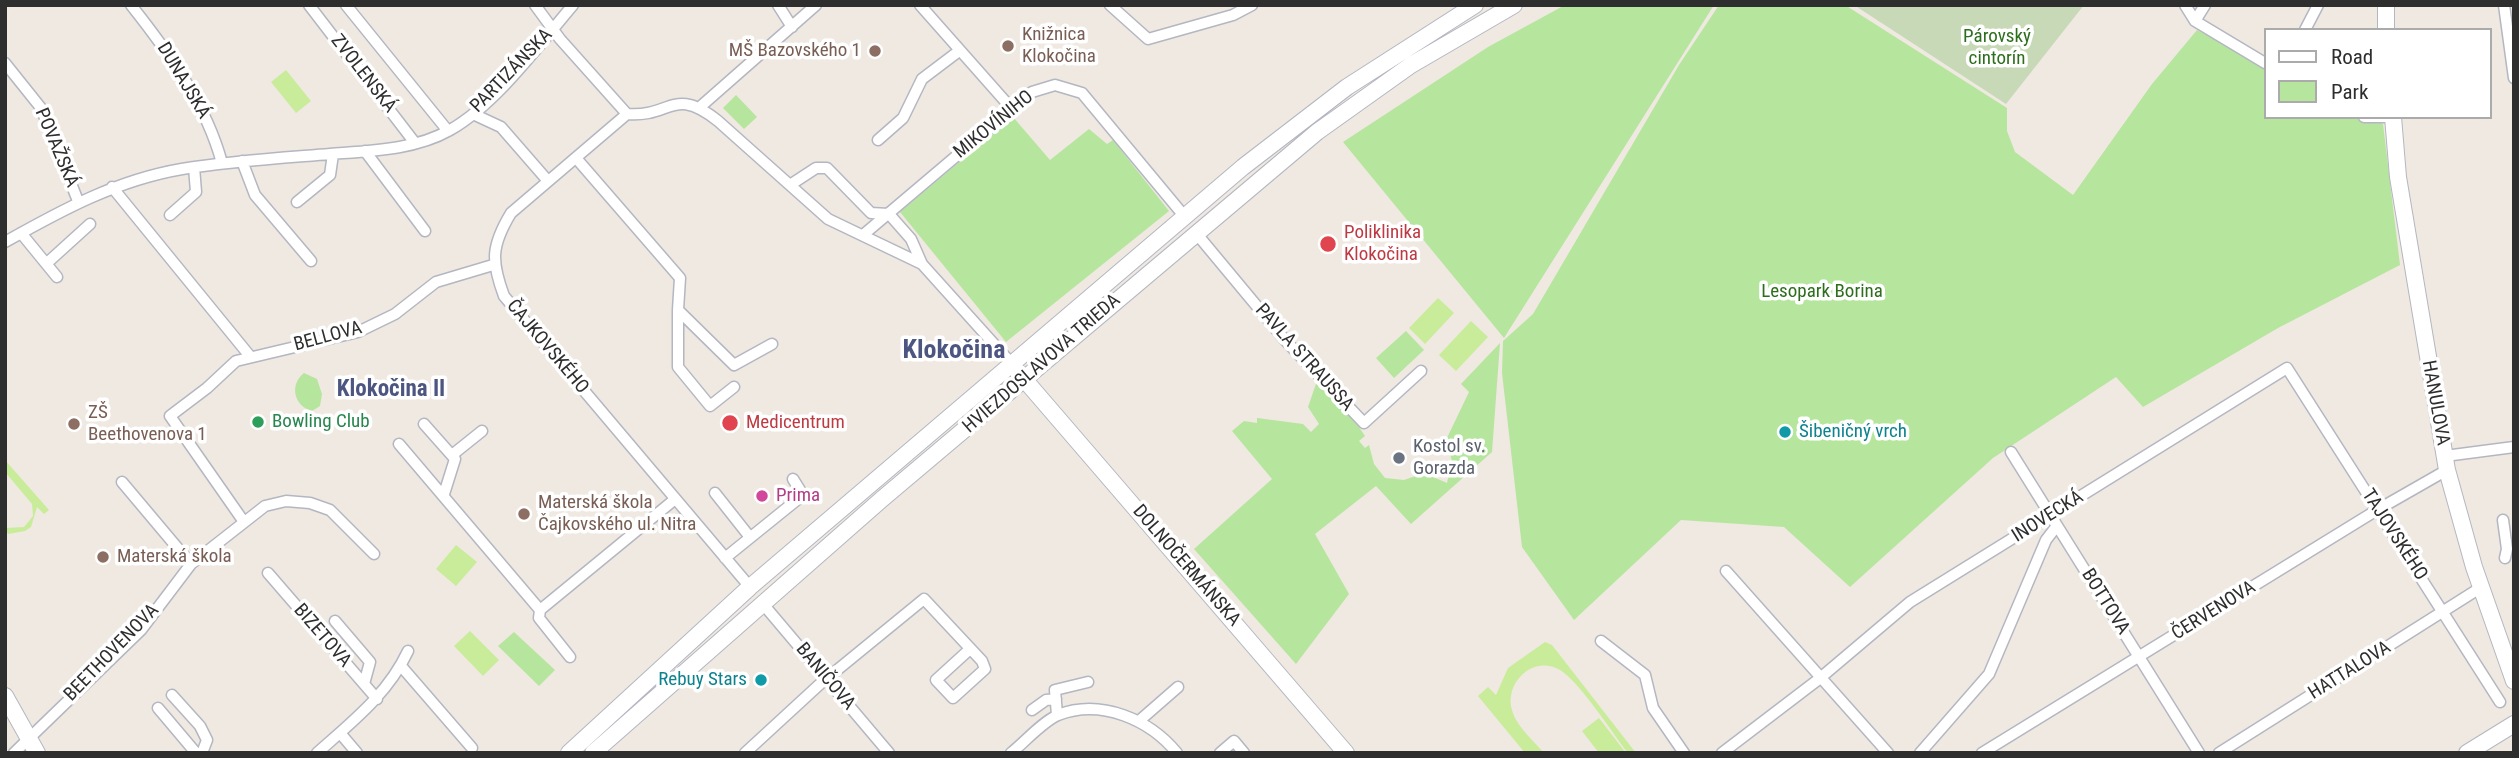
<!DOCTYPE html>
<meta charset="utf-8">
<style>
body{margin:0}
#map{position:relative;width:2519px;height:758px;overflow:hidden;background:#efe9e1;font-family:"Roboto Condensed",sans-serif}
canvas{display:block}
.frame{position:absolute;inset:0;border:7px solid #2e2e2e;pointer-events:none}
.legend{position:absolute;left:2264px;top:28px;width:228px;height:91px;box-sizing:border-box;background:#fff;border:2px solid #ababab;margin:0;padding:9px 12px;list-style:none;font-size:21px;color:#2e2e2e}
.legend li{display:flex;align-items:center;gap:14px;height:35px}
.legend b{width:35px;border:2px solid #ababab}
</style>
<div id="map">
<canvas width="2519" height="758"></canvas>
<div class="frame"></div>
<ul class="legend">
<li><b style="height:9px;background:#fff"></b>Road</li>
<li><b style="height:19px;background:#b6e59e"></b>Park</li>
</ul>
</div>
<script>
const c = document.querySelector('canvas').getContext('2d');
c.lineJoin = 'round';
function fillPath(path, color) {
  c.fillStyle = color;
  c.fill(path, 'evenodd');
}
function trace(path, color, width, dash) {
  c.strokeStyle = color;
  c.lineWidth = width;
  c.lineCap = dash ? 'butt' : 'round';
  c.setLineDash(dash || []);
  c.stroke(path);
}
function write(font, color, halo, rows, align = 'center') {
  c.font = font + ' "Roboto Condensed",sans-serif';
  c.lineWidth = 7;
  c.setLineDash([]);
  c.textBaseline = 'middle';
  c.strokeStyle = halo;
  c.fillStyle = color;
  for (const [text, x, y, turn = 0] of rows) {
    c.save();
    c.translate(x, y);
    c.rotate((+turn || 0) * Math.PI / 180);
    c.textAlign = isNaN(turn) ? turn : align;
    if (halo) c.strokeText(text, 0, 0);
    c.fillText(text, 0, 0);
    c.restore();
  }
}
const green = new Path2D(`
 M1565,5H1714L1504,338L1343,142L1488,47Z
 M1719,5H1845L2007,108V131L2015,152L2073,195L2152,84L2197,30L2265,65V117H2369L2383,124L2400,265L2278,328L2143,407L2116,377L1993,458L1850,587L1784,527L1681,520L1574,620L1522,547L1502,373L1503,341L1533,314L1679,65Z
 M736,95L757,117L744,129L723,108Z
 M1013,117L1050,160L1089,129L1107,144L1113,140L1169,211L1006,342L900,212Z
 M1406,331L1424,350L1394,378L1376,358Z
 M1500,343L1492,452L1411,524L1376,486L1315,534L1349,594L1296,664L1194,549L1272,479L1232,431L1244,421L1257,423V418L1303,424L1311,432L1319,424L1308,407L1317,381L1359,427L1365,436L1359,441L1365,448L1369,445L1374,464L1385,478L1404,480L1424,473L1447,483L1452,461L1446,440L1469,392L1461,384Z
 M304,373L317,379L322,394L320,406L312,411C294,406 289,385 304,373Z
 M514,632L555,670L539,686L498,646Z`);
const cemetery = new Path2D(`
 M1854,5H2084L2006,104Z`);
const pitch = new Path2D(`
 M286,70L311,101L296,113L271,82Z
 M1438,298L1454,313L1425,344L1409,328Z
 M1471,321L1488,337L1456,371L1439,355Z
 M5,460L49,510L44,514L37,507L31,527L25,531L8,534L5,528L24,527L33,516L32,504L5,472Z
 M456,545L477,562L456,586L436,569Z
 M470,631L499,660L483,676L454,646Z
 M1545,642L1552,645L1636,753H1628C1612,733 1580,682 1560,670C1533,654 1504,683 1512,710C1516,726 1534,741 1544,753H1525L1478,696L1488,687L1496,695L1508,668Z
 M1599,718L1626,753H1599L1582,731Z`);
const street = new Path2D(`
 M131,5C169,53 206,104 222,163
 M309,5L415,143
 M346,5L448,131
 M535,5L560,39L627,114
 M778,5L792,27
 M920,5L1012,109
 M1110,5L1148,39L1233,15L1252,5
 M2185,5L2195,21L2265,63
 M2504,5L2514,78
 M2195,21L2205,5
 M2305,30L2318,5
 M5,63L41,108L78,201
 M700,107L816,5
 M473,114L501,127L548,181
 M2364,117H2387
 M878,140L903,118L922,79L959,51
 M365,151L425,231
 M576,158L680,278L678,310L734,365L772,344
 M242,161L255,195L311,261
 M790,185L816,168H827L871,213L889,214L911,239L922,264L1012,364
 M112,187L249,355
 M297,202L330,175L333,154
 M170,215L196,192L194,167
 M21,233L57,277
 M1196,233L1285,340L1364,423L1421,371
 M863,235L1032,92L1055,85L1082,93L1185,217
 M5,242C62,210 117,180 182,169C231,161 281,158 330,154C369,151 415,150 450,130C497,103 538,46 573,5
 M47,263L90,224
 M678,310V367L710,406L734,387
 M424,424L455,459L444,494
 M399,444L540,610L674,500
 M2011,452L2199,753
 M452,455L482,431
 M2445,456L2514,447
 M122,482L191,564
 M715,493L749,536
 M2503,520L2507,549L2505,558
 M244,522L170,416L207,388L236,361L358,332L395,314L436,282L493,265
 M725,558L803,495L793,479
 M1726,571L1888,753
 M268,573L377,699
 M750,587L504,296C491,261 491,246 511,213L627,114C671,118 673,85 718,121L828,219L922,264
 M763,604L889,753
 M540,610L539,618L570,657
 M335,621L370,662L364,684
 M1601,641L1645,675L1653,708L1684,753
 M401,666L472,748
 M172,695L200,726L207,740L202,753
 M158,708L196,753
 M1032,710L1046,700L1056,699
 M1057,715L1055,690L1088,682
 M1139,721L1178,687
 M340,733L357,753
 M14,753L141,630L191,564L265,506L286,501L310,503L330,510L374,554
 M317,753C352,722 388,694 408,651
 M745,753L820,684L924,599L982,661L985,669L953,698L936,680L970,649
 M1011,753C1025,742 1042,722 1058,715C1101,698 1150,720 1177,753
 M1220,753L1234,741L1244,753
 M1722,753L1819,679L1910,602L2287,368L2500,702
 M1920,753L1989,674L2046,540L2056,527
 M1982,753L2377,510L2447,470
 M2219,753L2480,588`);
const secondary = new Path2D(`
 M2386,5V30
 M2393,117L2398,177L2447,470L2474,567L2514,681
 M1018,372L1346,753
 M5,696L37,753
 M569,753L750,587L1243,167L1347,87L1475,5
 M593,753L882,499L1317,132L1411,65L1514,5
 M2467,753L2514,724`);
const markers = [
 [1008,46,7,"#8d6e63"],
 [875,51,7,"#8d6e63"],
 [1328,244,9,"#e0444e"],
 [258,422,7,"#2e9e5b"],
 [730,423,9,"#e0444e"],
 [74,424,7,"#8d6e63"],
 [1785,432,7,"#0f9aa8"],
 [1399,458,7,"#6b7280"],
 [762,496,7,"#d1479c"],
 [524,514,7,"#8d6e63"],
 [103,557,7,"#8d6e63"],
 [761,680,7,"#0f9aa8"]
];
const educationNames = [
 ["Knižnica",1022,35],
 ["Klokočina",1022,57],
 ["MŠ Bazovského 1",861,51,"right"],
 ["ZŠ",88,413],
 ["Beethovenova 1",88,435],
 ["Materská škola",538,503],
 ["Čajkovského ul. Nitra",538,525],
 ["Materská škola",117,557]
];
const parkNames = [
 ["Párovský",1997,37],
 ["cintorín",1997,59],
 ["Lesopark Borina",1822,292]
];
const streetNames = [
 ["PARTIZÁNSKA",512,71,-46],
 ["ZVOLENSKÁ",363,74,52],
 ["DUNAJSKÁ",183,81,59],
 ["MIKOVÍNIHO",994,125,-39],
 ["POVAŽSKÁ",56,148,67],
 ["BELLOVA",328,337,-15],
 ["ČAJKOVSKÉHO",547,347,50],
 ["PAVLA STRAUSSA",1304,358,48],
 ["HVIEZDOSLAVOVA TRIEDA",1042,364,-41],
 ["HANULOVA",2435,403,80],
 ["INOVECKÁ",2048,517,-32],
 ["TAJOVSKÉHO",2394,535,57],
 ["DOLNOČERMÁNSKA",1186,566,49],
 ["BOTTOVA",2105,602,58],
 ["ČERVENOVA",2214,611,-32],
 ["BIZETOVA",322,636,49],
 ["BEETHOVENOVA",112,653,-46],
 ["HATTALOVA",2350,671,-32],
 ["BANIČOVA",825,677,50]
];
const healthNames = [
 ["Poliklinika",1344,233],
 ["Klokočina",1344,255],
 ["Medicentrum",746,423]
];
const leisureNames = [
 ["Bowling Club",272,422]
];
const cultureNames = [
 ["Šibeničný vrch",1799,432],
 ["Rebuy Stars",747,680,"right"]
];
const worshipNames = [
 ["Kostol sv.",1413,447],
 ["Gorazda",1413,469]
];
const hotelNames = [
 ["Prima",776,496]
];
const quarterNames = [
 ["Klokočina II",391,390]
];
const districtNames = [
 ["Klokočina",954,351]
];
fillPath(green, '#b6e59e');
fillPath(cemetery, '#c8d9b8');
fillPath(pitch, '#c9ec9a');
trace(street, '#b4b7c1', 13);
trace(secondary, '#b4b7c1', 18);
trace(street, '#fff', 10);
trace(secondary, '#fff', 16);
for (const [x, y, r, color] of markers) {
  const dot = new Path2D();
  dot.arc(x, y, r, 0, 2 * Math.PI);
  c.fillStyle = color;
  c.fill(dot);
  trace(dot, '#fff', 2.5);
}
write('19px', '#785e54', '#fff', educationNames, 'left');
write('19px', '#2c6e1b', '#fff', parkNames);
write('19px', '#2e2e2e', '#fff', streetNames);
write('19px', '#be3a42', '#fff', healthNames, 'left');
write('19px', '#27864d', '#fff', leisureNames, 'left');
write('19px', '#0d838f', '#fff', cultureNames, 'left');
write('19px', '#5b616d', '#fff', worshipNames, 'left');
write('19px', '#b23c85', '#fff', hotelNames, 'left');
write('bold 23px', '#4d5680', '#fff', quarterNames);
write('bold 26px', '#4d5680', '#fff', districtNames);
</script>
